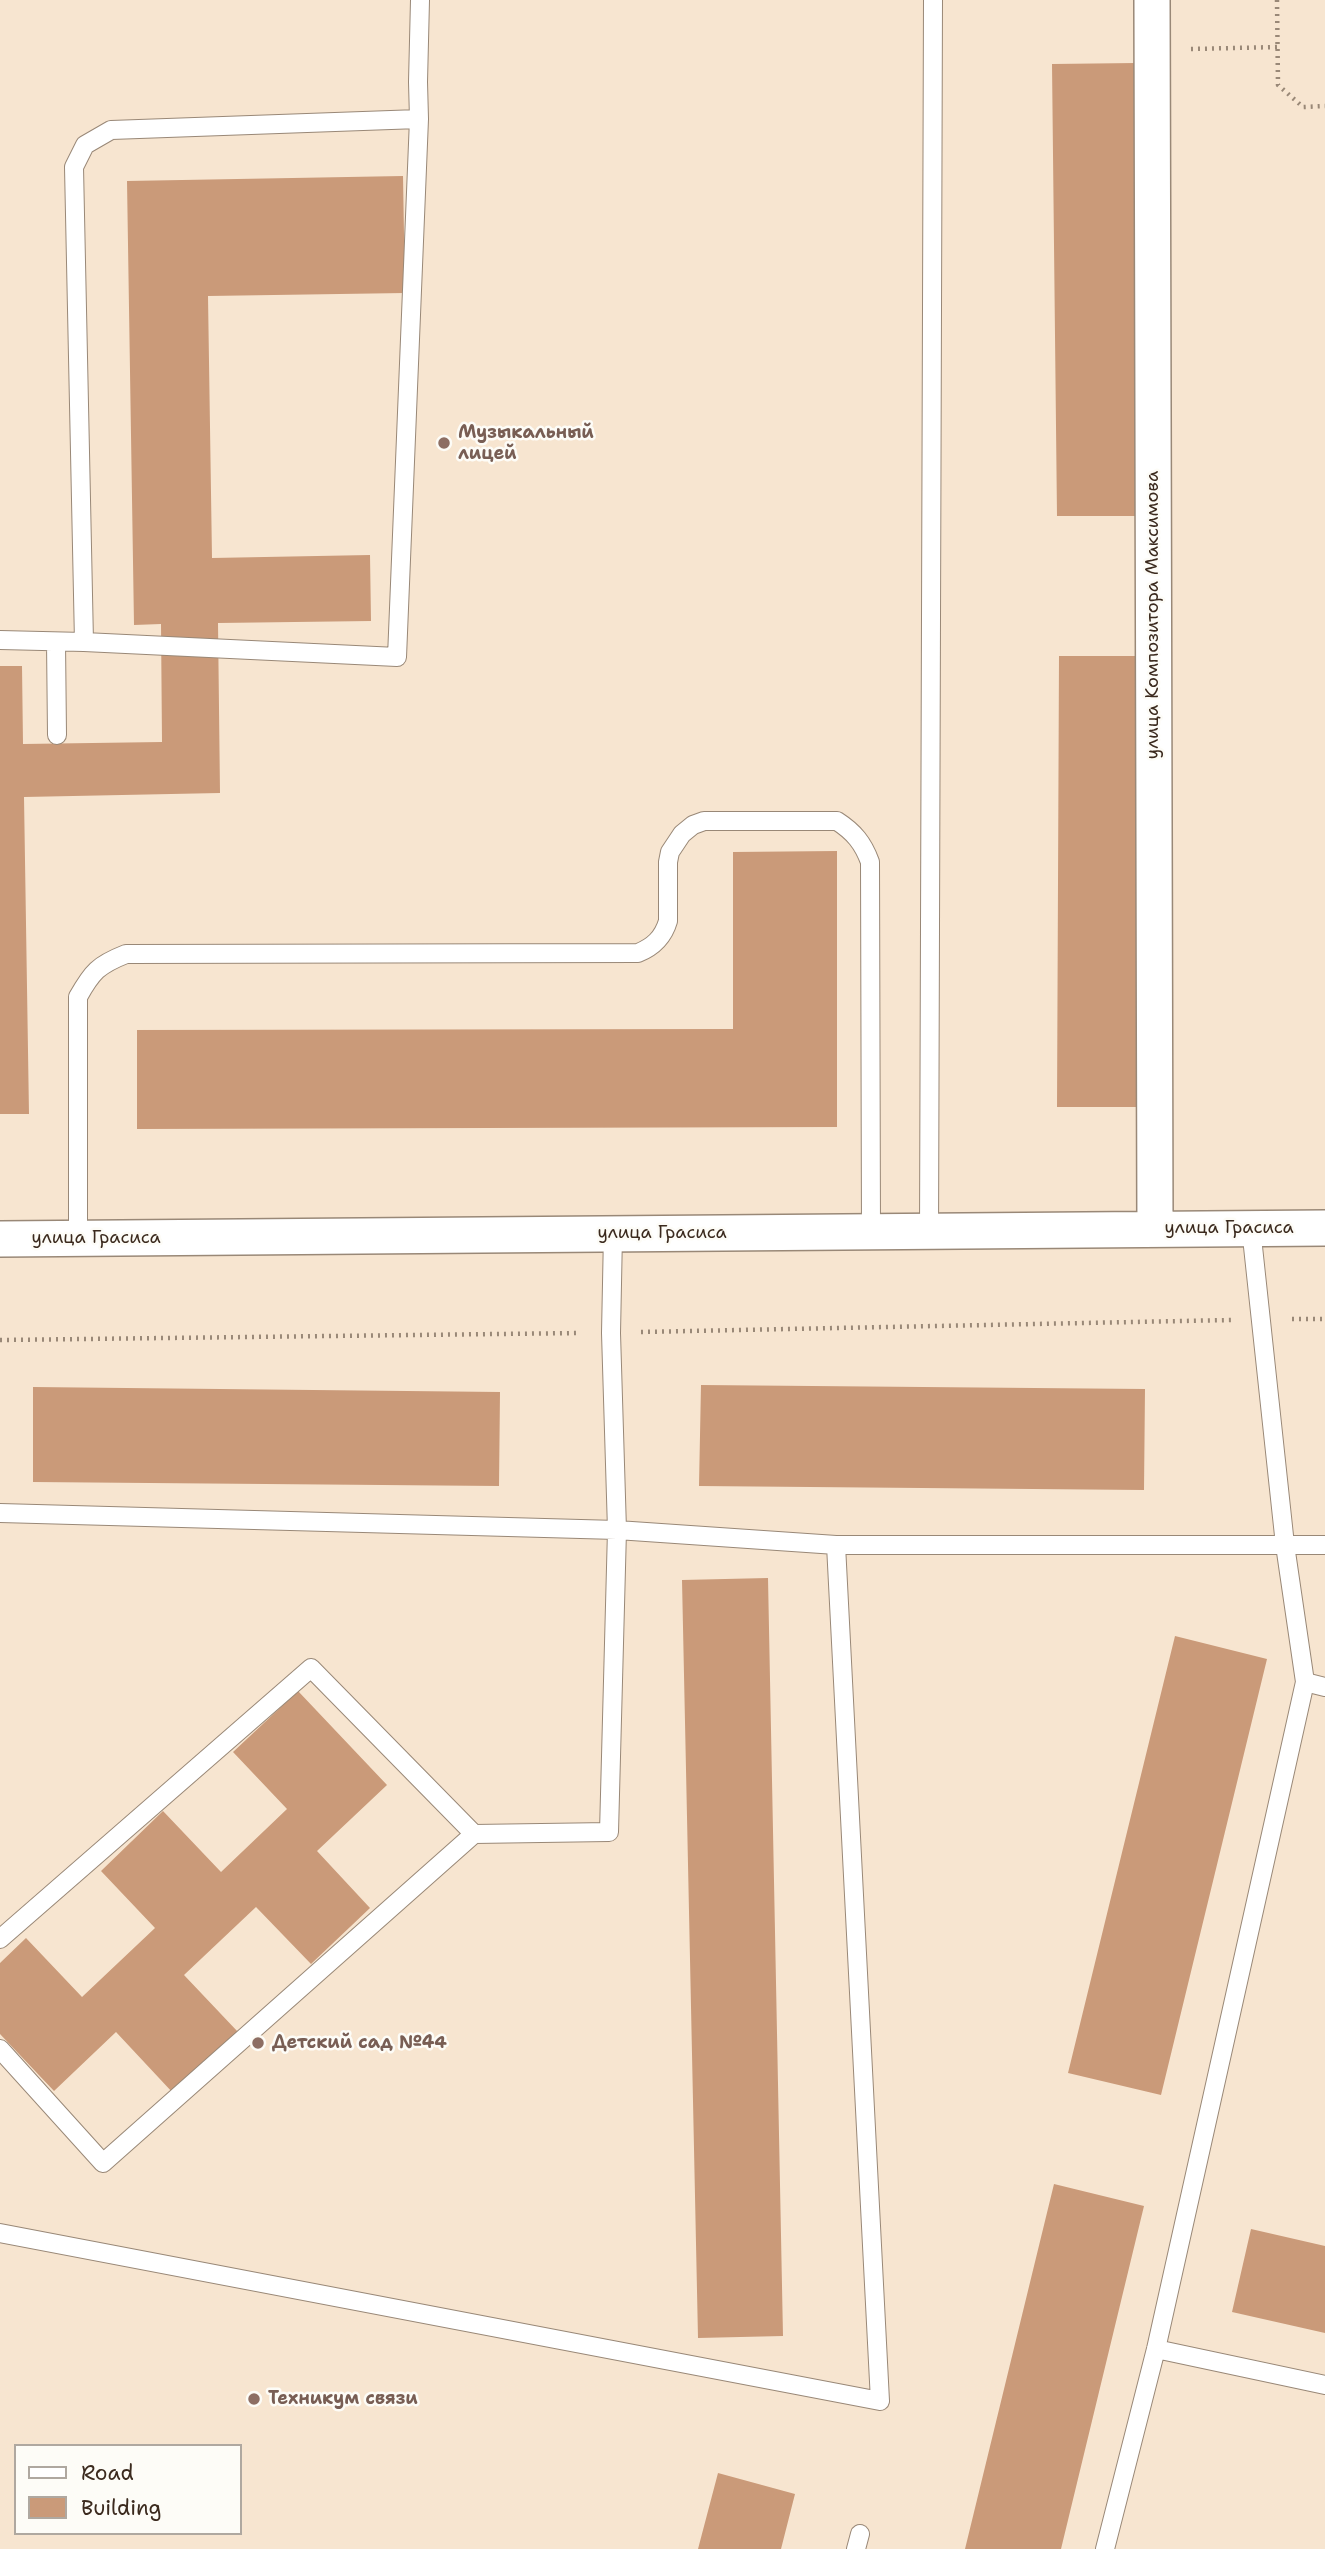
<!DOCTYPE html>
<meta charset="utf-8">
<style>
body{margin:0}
#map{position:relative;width:1325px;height:2549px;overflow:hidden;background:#f7e5d0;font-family:"Shantell Sans",sans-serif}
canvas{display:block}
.legend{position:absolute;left:14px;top:2444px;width:228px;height:91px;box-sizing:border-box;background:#fdfcf7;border:2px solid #afa8a0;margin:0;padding:9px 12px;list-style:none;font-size:21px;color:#3b2a1e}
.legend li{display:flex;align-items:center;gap:14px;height:35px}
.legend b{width:35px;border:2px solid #afa8a0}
</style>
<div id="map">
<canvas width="1325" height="2549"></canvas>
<ul class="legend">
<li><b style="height:9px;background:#fff"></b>Road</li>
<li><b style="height:19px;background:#ca9a79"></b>Building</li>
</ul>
</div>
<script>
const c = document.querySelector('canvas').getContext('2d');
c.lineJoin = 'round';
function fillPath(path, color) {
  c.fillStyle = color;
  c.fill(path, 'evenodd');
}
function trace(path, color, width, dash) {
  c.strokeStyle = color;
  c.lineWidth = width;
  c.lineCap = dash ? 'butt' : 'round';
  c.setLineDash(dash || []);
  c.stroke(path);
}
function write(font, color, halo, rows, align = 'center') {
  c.font = font + ' "Shantell Sans",sans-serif';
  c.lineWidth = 5;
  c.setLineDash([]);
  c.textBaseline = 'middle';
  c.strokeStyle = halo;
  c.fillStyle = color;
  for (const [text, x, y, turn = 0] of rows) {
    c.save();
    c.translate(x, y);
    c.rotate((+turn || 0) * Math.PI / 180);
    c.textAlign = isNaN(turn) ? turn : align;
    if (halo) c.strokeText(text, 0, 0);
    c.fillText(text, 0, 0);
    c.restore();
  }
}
const building = new Path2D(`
 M1136,63L1141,516H1057L1052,64Z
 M403,176L405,293L208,296L212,558L370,555L371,621L218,623L220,793L24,797L29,1114H0V666H22L23,744L162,742L161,624L134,625L127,181Z
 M1059,656H1145L1142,1107H1057Z
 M837,851V1127L137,1129V1030L733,1029V852Z
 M701,1385L1145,1389L1144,1490L699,1486Z
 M33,1387L500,1392L499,1486L33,1482Z
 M768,1578L783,2336L698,2338L682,1580Z
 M1175,1636L1267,1659L1161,2095L1068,2073Z
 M298,1691L387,1785L317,1851L370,1908L311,1964L256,1907L184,1975L238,2032L173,2093L116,2032L54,2091L0,2034V1963L26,1938L82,1997L155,1928L101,1871L163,1811L221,1872L287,1809L233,1752Z
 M1054,2184L1144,2206L1061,2549H965Z
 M1251,2229L1325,2246V2333L1232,2312Z
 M718,2473L795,2494L781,2549H698Z`);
const path = new Path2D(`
 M1277,0L1278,85L1303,107L1325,106
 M1191,49L1278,47
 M1292,1319H1325
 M641,1332L1231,1320
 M0,1340L580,1333`);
const service = new Path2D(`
 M419,119L111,130L85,145L74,167L84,642L397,657L419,119L418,82L420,0
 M0,640L84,642
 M56,642L57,735
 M929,1231L933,0
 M78,1238V997C92,972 98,965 126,954L638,953C653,947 663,938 668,921V862L670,852L682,834L693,825L704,821H837C854,832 863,843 870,862L871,1232
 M0,1513L617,1530L836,1545H1325
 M1305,1682L1325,1687
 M0,1939L311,1668L474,1834
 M0,2049L103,2163L474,1834L609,1832L617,1530L611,1333L613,1234
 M0,2233L880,2401L836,1545
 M1156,2349L1325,2385
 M856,2549L860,2534
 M1105,2549L1156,2349L1305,1682L1285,1545L1251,1228`);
const minor = new Path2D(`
 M1152,0L1155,1229
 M0,1239L1325,1228`);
const markers = [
 [444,443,7,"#8d6e63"],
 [258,2043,7,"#8d6e63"],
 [254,2399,7,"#8d6e63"]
];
const educationNames = [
 ["Музыкальный",458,433],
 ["лицей",458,454],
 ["Детский сад №44",272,2043],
 ["Техникум связи",268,2399]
];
const streetNames = [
 ["улица Композитора Максимова",1153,615,-90],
 ["улица Грасиса",1229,1228],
 ["улица Грасиса",662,1233],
 ["улица Грасиса",96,1238]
];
fillPath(building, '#ca9a79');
trace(service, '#987', 20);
trace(minor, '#987', 38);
trace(path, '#987', 4.5, [2, 5]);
trace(service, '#fff', 18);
trace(minor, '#fff', 35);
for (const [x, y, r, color] of markers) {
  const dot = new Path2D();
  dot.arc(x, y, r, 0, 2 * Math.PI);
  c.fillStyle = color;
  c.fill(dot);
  trace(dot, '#fdfcf7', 2.5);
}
write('bold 18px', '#785e54', '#fdfcf7', educationNames, 'left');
write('18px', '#3b2a1e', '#fdfcf7', streetNames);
</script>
